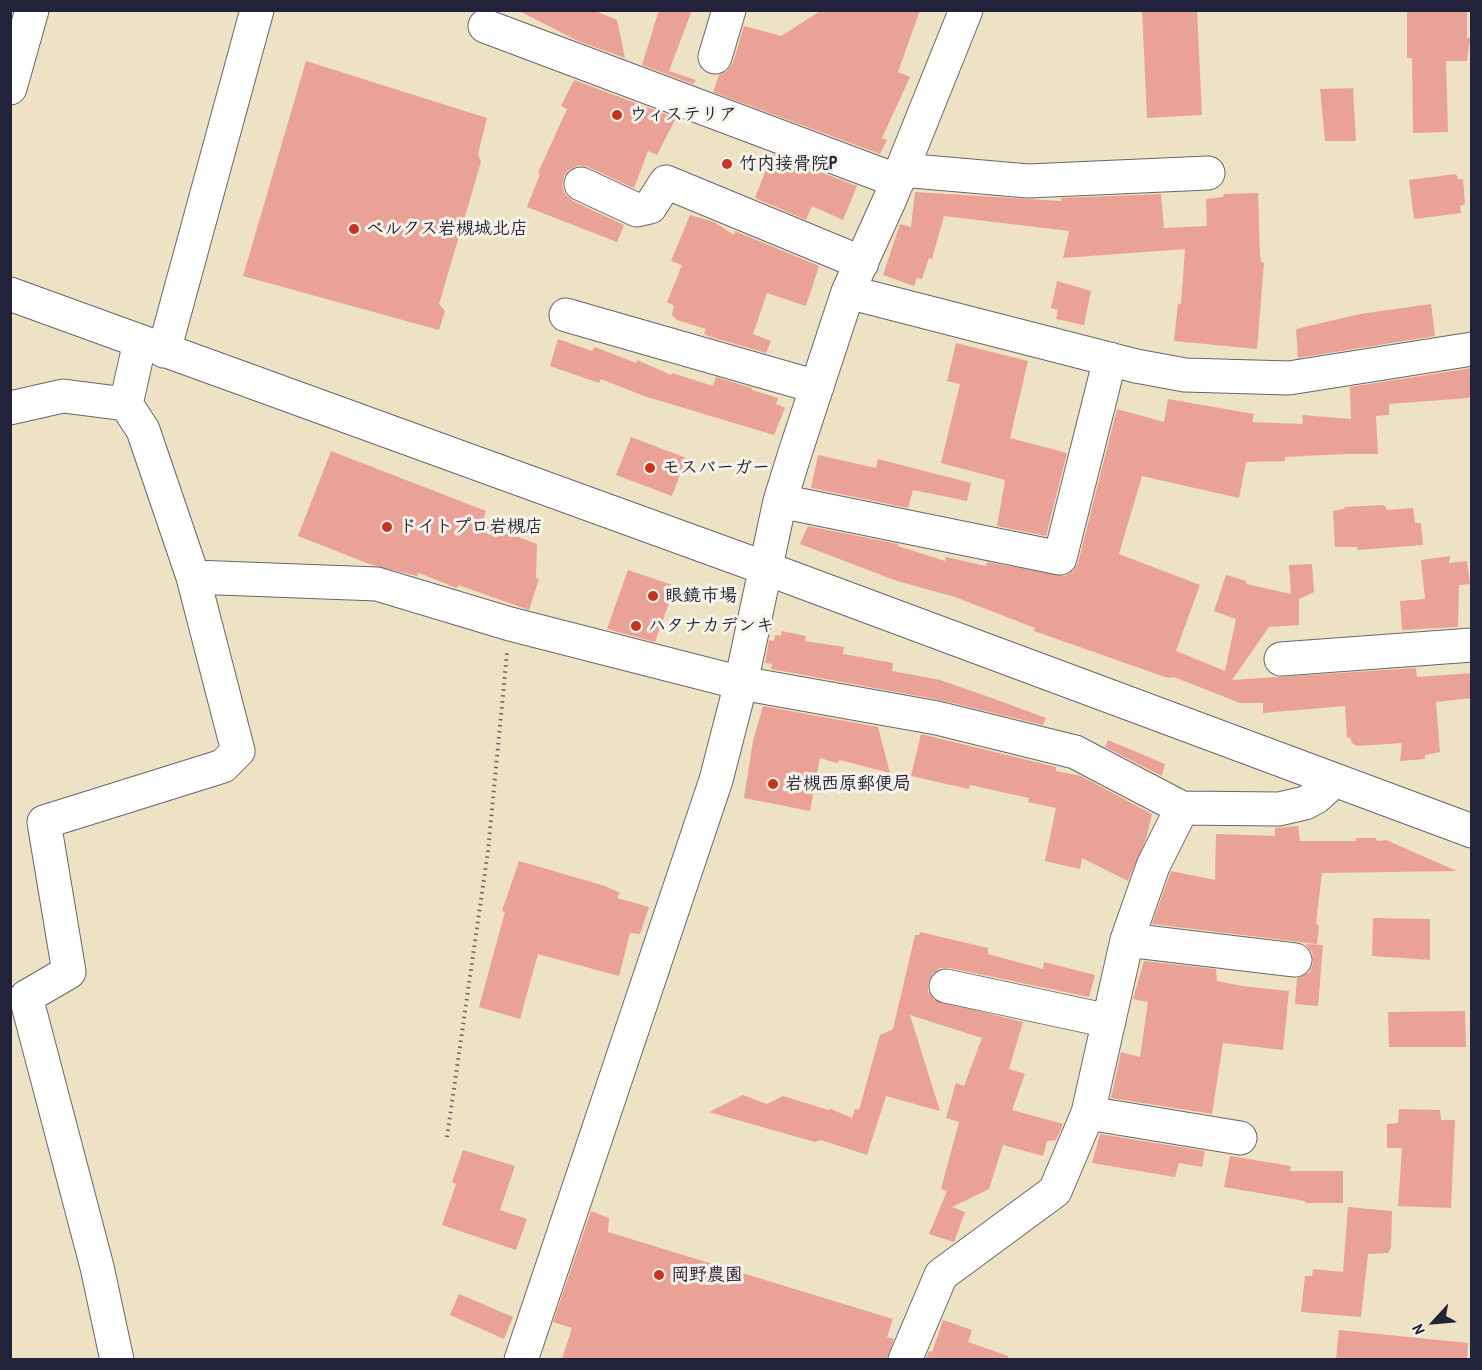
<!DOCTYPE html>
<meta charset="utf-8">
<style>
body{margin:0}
#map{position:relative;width:1482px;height:1370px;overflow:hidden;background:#ede2c3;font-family:"Patrick Hand",sans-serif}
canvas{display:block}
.frame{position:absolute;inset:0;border:12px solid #22223b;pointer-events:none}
.north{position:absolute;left:1404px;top:1292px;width:60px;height:60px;-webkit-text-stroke:4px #f7f3e8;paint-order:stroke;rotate:244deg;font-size:16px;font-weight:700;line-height:24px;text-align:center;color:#22223b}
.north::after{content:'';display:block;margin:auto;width:21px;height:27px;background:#22223b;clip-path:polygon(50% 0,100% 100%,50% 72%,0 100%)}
</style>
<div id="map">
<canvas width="1482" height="1370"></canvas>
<div class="frame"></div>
<div class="north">N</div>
</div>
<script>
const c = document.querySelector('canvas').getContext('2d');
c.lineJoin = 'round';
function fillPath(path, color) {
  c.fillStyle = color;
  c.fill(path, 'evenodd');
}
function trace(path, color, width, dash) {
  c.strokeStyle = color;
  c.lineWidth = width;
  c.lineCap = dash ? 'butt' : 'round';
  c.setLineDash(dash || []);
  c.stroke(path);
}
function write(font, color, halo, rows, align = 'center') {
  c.font = font + ' "Patrick Hand","Klee One",sans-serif';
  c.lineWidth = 6;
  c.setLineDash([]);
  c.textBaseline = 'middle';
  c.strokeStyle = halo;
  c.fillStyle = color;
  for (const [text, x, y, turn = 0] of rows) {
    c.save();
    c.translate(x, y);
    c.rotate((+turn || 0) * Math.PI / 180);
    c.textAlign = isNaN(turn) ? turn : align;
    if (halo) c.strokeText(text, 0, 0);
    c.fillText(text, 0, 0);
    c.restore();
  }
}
const building = new Path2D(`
 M517,10H593L617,20L625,58L578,41Z
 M659,10H692L669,71L696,80L693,84L642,65Z
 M822,10H920L898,72L910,77L882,138L887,140L880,154L713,92L719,75L727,71L733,63L744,26L781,36Z
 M1142,10H1197L1202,115L1147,118Z
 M1407,10H1467V38H1470L1467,61H1446L1448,132L1413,133L1412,58H1407Z
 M306,61L487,118L478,154L481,162L439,304L445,311L439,330L243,276Z
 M574,80L676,118L657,155L648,151L634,188L588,167L579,165L570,169L564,176L562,186L565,194L573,201L624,225L617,242L527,207L540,174L538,173L567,109L561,106Z
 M1353,88L1356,141H1325L1320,89Z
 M772,154L857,186L843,220L812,206L806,220L755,198Z
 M1456,174L1458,179H1463L1465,204L1460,206L1461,213L1414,219L1409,180Z
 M915,192L1061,201V198L1161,194L1164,228L1207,226L1206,199L1223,197L1224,194L1258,193L1260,255L1261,261L1264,263L1257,349L1174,341L1178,304H1181L1185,249L1063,258L1069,231L944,216L932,259L929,258L922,279L917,278L914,286L883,275L900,224L911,227Z
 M690,215L714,222L734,235L735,231L819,266L806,306L767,293L753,334L771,341L766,353L708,336L704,334L706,329L677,320L672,315L674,306L667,302L682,265L671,261Z
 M1057,281L1091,291L1084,325L1056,319L1058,310L1051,308Z
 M1431,304L1435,336L1298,358L1296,329L1360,314Z
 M558,339L592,351L595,347L636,363L637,360L671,375L672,373L713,386L716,377L752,388V390L778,398L776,404L785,408L774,435L644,396L601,379L599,383L550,366Z
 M956,343L1028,361L1010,438L1067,453L1046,536L997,526L1005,480L941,463L960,384L947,381Z
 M1472,368V396L1468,398L1389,404V415L1376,416L1378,454H1345L1285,457V461L1246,462L1239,498L1142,476L1119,554L1200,585L1176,651L1225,671L1236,619L1214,611L1226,575L1246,581V584L1291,594L1289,565L1312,564L1314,592L1299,599V625L1269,627L1232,680L1416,668L1417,677L1472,673V698L1436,702L1440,752L1425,755V759L1400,761L1402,743L1357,746L1352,743L1350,737L1347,738L1345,706L1263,713V703H1240L1174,677L1168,678L1034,631L1035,628L955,597L897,581L800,544L808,526L898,544V546L945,561L946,557L986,566L987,562L1065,576L1073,571L1078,563L1117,409L1164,422L1168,399L1254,414L1252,422L1303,424L1302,415L1351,419L1350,387Z
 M631,437L686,458L672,496L616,475Z
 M331,451L486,511L482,523L537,544L536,578L539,579L529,610L458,585L457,588L419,573L417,576L372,565L298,536Z
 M818,455L876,468L878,459L971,483L967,501L913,490L908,508L811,488Z
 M1384,505L1387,510L1413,508L1415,523H1421L1423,545L1358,550L1357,547H1335L1333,511L1344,509L1345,507Z
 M1450,556L1449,563L1467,561L1470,584L1459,585L1458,627L1402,630L1400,601L1425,599L1421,560Z
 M628,570L675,586L655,642L607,629Z
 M782,631L806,636L805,641L844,647L843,654L893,663L892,671L940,680L992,698L1046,718L1043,725L940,700L771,669L772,664L765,663L769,640L774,641L775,635L781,636Z
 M763,706L878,727L890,773L840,760L837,763L820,758L810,811L744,798L753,741Z
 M921,734L1056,767V771L1081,776L1152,814L1146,839L1128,881L1082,858L1080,869L1045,861L1056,808L1028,802L1029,798L970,785L969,789L911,776Z
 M1108,740L1165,764L1162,776L1105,747Z
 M1298,826L1300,841H1356V838H1376L1377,841L1386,840L1457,871L1322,873L1316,923L1319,926L1317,944L1152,924L1171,871L1215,880L1216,834L1275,836V828Z
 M519,861L605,886L620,893L617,898L649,907L640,934L630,933L619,976L538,954L520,1019L479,1007L505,912L502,911Z
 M1373,918L1430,919V960L1372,956Z
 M920,932L988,948V954L1043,969L1044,962L1095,975L1089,997L950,968H940L932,974L928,983V991L934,1000L1023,1022L1009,1069L1025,1074L1012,1110L1063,1124L1056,1140L1047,1141L1043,1156L1003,1145L989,1189L952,1207L965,1212L954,1242L929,1234L947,1191L941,1189L959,1122L946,1118L956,1083L964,1086L982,1038L910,1015L940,1111L886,1096L867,1155L821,1140L815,1142L709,1112L743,1095L767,1104L783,1096L828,1110L831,1109L852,1118L855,1109L859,1110L880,1035L893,1029L915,935H919Z
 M1305,944L1323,945L1318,1006L1295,1004L1297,978L1310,972L1313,963L1312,952Z
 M1144,961L1216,969L1217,981L1242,986L1289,991L1283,1050L1223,1043L1212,1114L1111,1098L1121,1052L1140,1057L1148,1002L1133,999Z
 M1465,1011L1466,1047H1389L1388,1012Z
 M1399,1109L1440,1110L1441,1120H1455L1451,1208L1398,1206L1402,1148H1387V1124L1398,1123Z
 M1100,1134L1205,1151L1202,1167L1179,1163L1175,1177L1092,1163Z
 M463,1150L515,1166L500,1210L527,1219L516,1250L442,1225L456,1184L452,1182Z
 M1230,1156L1291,1166L1290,1171H1343V1203H1305V1201L1224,1187Z
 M1348,1207L1392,1211L1391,1248L1388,1253L1368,1254L1361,1317L1301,1312L1305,1276H1312L1313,1269L1343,1272Z
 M591,1211L609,1218L608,1232L893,1319L887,1337L894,1339L887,1359H562L572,1328L553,1322Z
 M459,1294L513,1317L504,1339L450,1315Z
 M943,1320L972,1330L968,1342L1008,1356V1359H926L929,1351L932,1352Z
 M1339,1330L1468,1343L1467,1359H1336Z`);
const path = new Path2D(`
 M447,1137L488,851L507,653`);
const minor = new Path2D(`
 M485,26L898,181
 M715,57L729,10
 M10,88L32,10
 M902,170L1028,181L1208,173
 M581,184L637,210L650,207L666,182L862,263
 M848,292L1136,366L1185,375L1289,378L1472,349
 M10,294L765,568L1472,831
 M566,315L817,387
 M164,351L257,10
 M126,404L140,342
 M10,408L63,396L126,404L143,430L193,577L238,751L223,766L44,822L69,972L26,997L97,1267L117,1360
 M780,501L1060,558L1110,359
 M193,577L377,584L510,624L741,683L937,718L1075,752L1182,808L1279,809L1305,803L1316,797L1335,780
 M1281,659L1472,645
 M1127,940L1295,960
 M946,986L1109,1021
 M1088,1113L1240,1138
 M521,1360L716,780L741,683L780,501L795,453L848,292L890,199L966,10
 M905,1360L941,1275L1055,1191L1088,1113L1127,940L1153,866L1182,808`);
const markers = [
 [617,115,6,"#c8321e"],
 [727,164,6,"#c8321e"],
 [354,229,6,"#c8321e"],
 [650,468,6,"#c8321e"],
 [387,527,6,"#c8321e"],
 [653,596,6,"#c8321e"],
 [636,626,6,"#c8321e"],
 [773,784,6,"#c8321e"],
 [659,1275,6,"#c8321e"]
];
const poiNames = [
 ["ウィステリア",629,115],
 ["竹内接骨院P",739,164],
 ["ベルクス岩槻城北店",366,229],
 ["モスバーガー",662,468],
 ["ドイトプロ岩槻店",399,527],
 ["眼鏡市場",665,596],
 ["ハタナカデンキ",648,626],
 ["岩槻西原郵便局",785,784],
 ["岡野農園",671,1275]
];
fillPath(building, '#eba296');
trace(minor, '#69656b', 35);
trace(path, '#69656b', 4, [1.5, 4.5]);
trace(minor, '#fff', 33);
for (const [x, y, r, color] of markers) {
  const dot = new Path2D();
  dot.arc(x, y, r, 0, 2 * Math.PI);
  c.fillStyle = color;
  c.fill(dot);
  trace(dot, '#f7f3e8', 2);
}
write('bold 18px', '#22223b', '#f7f3e8', poiNames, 'left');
</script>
